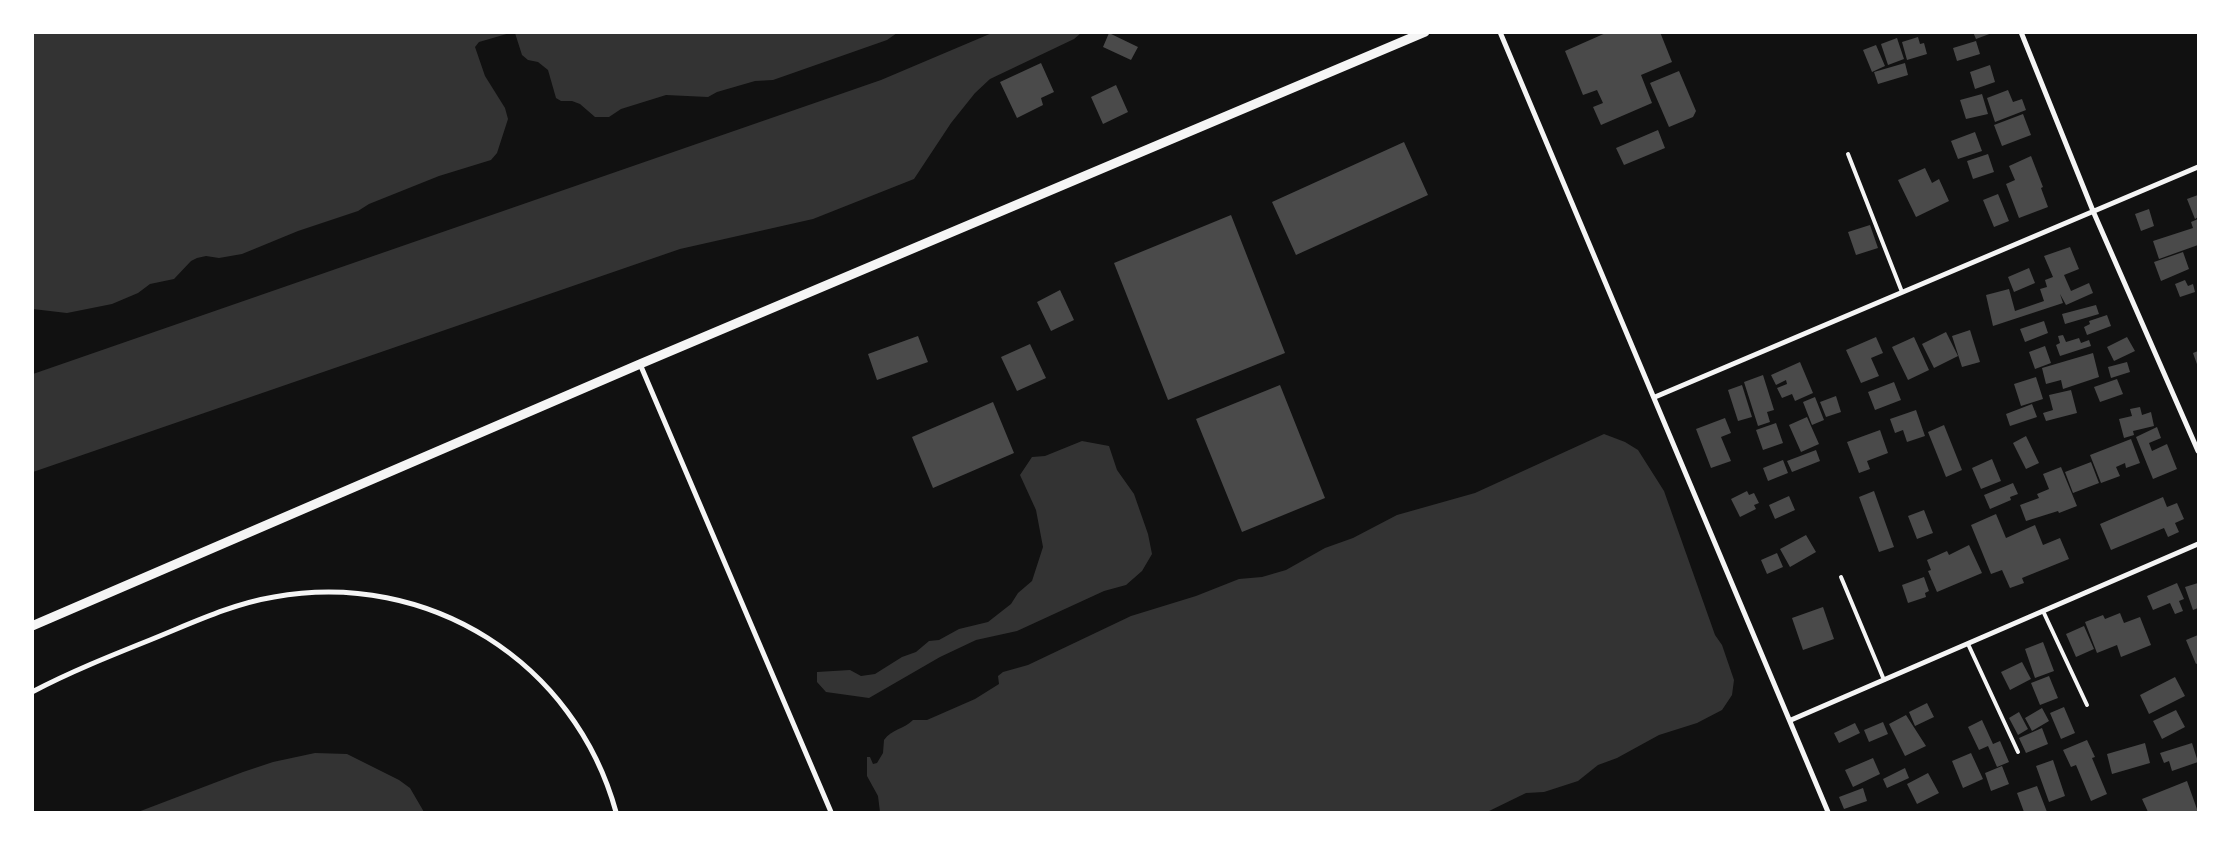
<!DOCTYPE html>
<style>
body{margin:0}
#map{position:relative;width:2231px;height:845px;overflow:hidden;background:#111;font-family:"Public Sans",sans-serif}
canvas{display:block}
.frame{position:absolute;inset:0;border:34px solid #fff;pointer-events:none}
</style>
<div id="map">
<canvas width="2231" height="845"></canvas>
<div class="frame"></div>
</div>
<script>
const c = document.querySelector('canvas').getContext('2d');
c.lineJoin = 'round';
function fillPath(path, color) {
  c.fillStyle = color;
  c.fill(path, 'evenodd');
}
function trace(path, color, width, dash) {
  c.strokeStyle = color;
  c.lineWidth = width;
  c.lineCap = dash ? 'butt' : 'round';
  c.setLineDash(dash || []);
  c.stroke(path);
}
const water = new Path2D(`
 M32,33H510L479,42L475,47L485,76L505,108L508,119L497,153L491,160L439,176L369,204L358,211L298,231L242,254L219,258L206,256L197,258L191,261L174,279L150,284L138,293L112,304L67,313L33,309Z
 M515,33V32L897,33L887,40L773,80L755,81L717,92L708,97L666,95L621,109L609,117H595L580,104L572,101H561L556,98L548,70L538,62L528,60L522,55Z
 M992,33H1081L1074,39L990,79L975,93L951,123L914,179L813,219L680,249L33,472V374L881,80Z
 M1604,434L1625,442L1638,450L1664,491L1715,635L1722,645L1734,680L1732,695L1722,710L1697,723L1659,735L1617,758L1598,765L1578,781L1544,792L1526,793L1487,812H880L878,796L867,776V757H870L873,764L877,763L883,753L884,740C892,729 904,729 913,720H927L975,699L999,684L998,676L1003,672L1028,665L1131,616L1196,596L1239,579L1262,577L1286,570L1325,548L1353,538L1397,515L1475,493Z
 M1082,441L1109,446L1117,470L1134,494L1148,534L1152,554L1142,571L1126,585L1104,591L1017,631L976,640L940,657L869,698L826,692L817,682V672L850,670L861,676L875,674L902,657L916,652L929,641L939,640L959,629L988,622L1011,604L1018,593L1032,581L1043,547L1036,510L1020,475L1032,457L1045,456Z
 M315,753L347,754L399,780L410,788L424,812H138L243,772L273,762Z`);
const building = new Path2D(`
 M1608,32H1660L1672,62L1641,75L1652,103L1601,125L1593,107L1603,103L1597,90L1583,95L1565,51Z
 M1973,32H1992V33L1976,39Z
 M1109,33L1138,47L1131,60L1103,47Z
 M1918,37L1920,44L1924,43L1927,54L1907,60L1902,42Z
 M1897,38L1904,59L1888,65L1881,44Z
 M1976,41L1980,54L1957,61L1953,48Z
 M1876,45L1885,66L1872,72L1863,50Z
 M1041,63L1054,92L1041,98L1043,105L1017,118L1000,82Z
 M1905,63L1908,75L1878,84L1874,72Z
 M1990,65L1995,82L1975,89L1970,72Z
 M1679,71L1696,111L1693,117L1669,127L1650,83Z
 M1116,85L1128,112L1103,124L1091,97Z
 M2008,90L2013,102L2022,99L2026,110L1995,122L1987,98Z
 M1982,94L1988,114L1966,119L1960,100Z
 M2023,114L2031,135L2002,146L1994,125Z
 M1658,130L1665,148L1624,165L1616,148Z
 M1975,132L1982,151L1958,159L1951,141Z
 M1404,142L1428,195L1296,255L1272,202Z
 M1988,154L1994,172L1973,179L1967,161Z
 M2031,156L2043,187L2041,188L2048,207L2019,218L2006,184L2015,180L2009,166Z
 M1925,168L1932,183L1939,179L1949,201L1916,217L1898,180Z
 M1998,194L2009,221L1994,227L1983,200Z
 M2198,195V217L2195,219L2187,199Z
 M2149,209L2154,226L2141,231L2135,214Z
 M1231,215L1285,353L1168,400L1114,263Z
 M2198,219V245L2159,259L2153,241L2193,228L2191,222Z
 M1870,225L1878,248L1856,255L1848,232Z
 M2070,247L2079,269L2064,275L2071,291L2089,283L2093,293L2066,305L2060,294L2063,303L1993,326L1986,295L2009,289L2015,311L2044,301L2040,289L2047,287L2045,280L2053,277L2044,256Z
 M2183,252L2189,269L2161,281L2154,262Z
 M2029,268L2035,283L2014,292L2008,277Z
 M2185,280L2188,286L2193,284L2195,292L2180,297L2175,284Z
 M1060,290L1074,320L1051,331L1037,302Z
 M2096,305L2099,314L2065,324L2062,314Z
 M2107,315L2111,326L2087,335L2084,327L2090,324L2089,321Z
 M2044,321L2048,333L2025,342L2020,329Z
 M1970,330L1980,362L1962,367L1952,336Z
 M1946,332L1958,356L1934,368L1922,344Z
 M2063,335L2066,342L2079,338L2081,343L2089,340L2091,346L2060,356L2056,345L2060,343L2058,336Z
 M918,336L928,362L877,380L868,354Z
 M1876,337L1883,353L1871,358L1879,376L1861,383L1846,350Z
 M1914,337L1929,370L1908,380L1892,347Z
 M2127,337L2135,351L2114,361L2107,347Z
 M1030,344L1046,378L1017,391L1001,357Z
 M2045,346L2051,363L2035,369L2029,352Z
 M2198,351V367L2193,353Z
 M2093,353L2099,377L2063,389L2061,380L2046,384L2042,368Z
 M1800,362L1813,393L1795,401L1792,394L1782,398L1777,388L1787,384L1786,380L1776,385L1771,375Z
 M2127,362L2130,372L2111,378L2108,367Z
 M1763,375L1774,410L1767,412L1770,422L1758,426L1744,382Z
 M2036,377L2043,399L2021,406L2014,384Z
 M2117,379L2123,394L2100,402L2094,387Z
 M1894,382L1901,400L1875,410L1868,392Z
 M1280,385L1325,498L1242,532L1196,419Z
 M1742,385L1752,417L1738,421L1728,390Z
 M2071,390L2077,413L2046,421L2043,413L2053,410L2049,395Z
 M1836,396L1841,412L1826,417L1820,402Z
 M1815,397L1824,420L1812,425L1803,402Z
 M993,402L1014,453L933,488L912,437Z
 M2032,404L2037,417L2010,426L2006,414Z
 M2140,407L2142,415L2151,412L2154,426L2133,431L2134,435L2124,438L2119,419L2132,416L2130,409Z
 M1916,410L1925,436L1907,442L1903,430L1895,433L1890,419Z
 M1807,417L1819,444L1801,452L1789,425Z
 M1725,418L1731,433L1721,437L1731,461L1711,468L1696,429Z
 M1776,423L1783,443L1763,450L1756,430Z
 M1944,425L1962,470L1946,477L1928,432Z
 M2157,427L2161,438L2149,443L2152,451L2167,444L2177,469L2153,479L2136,437Z
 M1880,430L1888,453L1867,461L1870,469L1859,473L1847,442Z
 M2026,436L2039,463L2026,469L2013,443Z
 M2131,439L2140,463L2126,468L2125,463L2116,467L2120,476L2101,483L2090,455Z
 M1816,450L1820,461L1792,472L1787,461Z
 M1992,459L2001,481L1981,489L1972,468Z
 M1783,460L1788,473L1768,481L1763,468Z
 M2091,462L2099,483L2073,493L2065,472Z
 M2061,467L2077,506L2059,513L2058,511L2026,521L2020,505L2039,498L2037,494L2049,489L2043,474Z
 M2013,483L2018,494L2010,497L2011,500L1990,509L1984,495Z
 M1747,491L1749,495L1754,493L1759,503L1754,505L1756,509L1740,517L1731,499Z
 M1874,491L1894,547L1879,552L1859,497Z
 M1789,496L1795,510L1775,519L1769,505Z
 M2163,497L2167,507L2177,503L2184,519L2175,523L2179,532L2168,537L2164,528L2111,550L2100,524Z
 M1924,510L1933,533L1917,539L1908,516Z
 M1996,514L2006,538L2035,525L2043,545L2060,538L2069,559L2022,578L2024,583L2010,588L2002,570L1991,574L1971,525Z
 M1806,535L1816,552L1790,567L1780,549Z
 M1969,545L1982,573L1937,592L1928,571L1931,570L1927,560L1947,551L1949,555Z
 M1777,553L1783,567L1767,574L1761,560Z
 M1924,577L1929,591L1925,593L1926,597L1908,603L1902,585Z
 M2177,583L2184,599L2179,601L2183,611L2175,614L2170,603L2153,610L2147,596Z
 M2198,583V608L2193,610L2185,587Z
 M1823,607L1834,639L1803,650L1792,618Z
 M2120,613L2124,623L2140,617L2151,645L2121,657L2117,645L2097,653L2085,622L2103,615L2105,619Z
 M2084,626L2094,649L2076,657L2066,634Z
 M2198,635V663L2196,664L2186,640Z
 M2043,642L2054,671L2035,678L2025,649Z
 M2022,662L2031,679L2010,690L2001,672Z
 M2049,676L2058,698L2040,705L2031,683Z
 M2175,677L2185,696L2149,714L2140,695Z
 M1927,703L1934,717L1915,726L1909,712Z
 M2064,707L2075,733L2061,739L2050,713Z
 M2042,708L2049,721L2032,731L2025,718Z
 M2176,710L2185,727L2162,739L2153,721Z
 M2019,712L2028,729L2018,735L2009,718Z
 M1906,715L1926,746L1905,756L1889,724Z
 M1982,720L1993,744L2000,741L2009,762L1997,767L1988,746L1979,750L1968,727Z
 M1883,722L1888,734L1869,742L1864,730Z
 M1855,723L1860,733L1839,743L1834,733Z
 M2042,728L2048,744L2026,753L2019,738Z
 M2087,740L2095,757L2092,758L2107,794L2091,801L2076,765L2071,767L2063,750Z
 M2145,743L2150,763L2112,774L2107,754Z
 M2192,743L2198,762L2172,771L2169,761L2164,763L2160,753Z
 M1971,753L1983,779L1963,788L1952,761Z
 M1873,758L1880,774L1853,787L1845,770Z
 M2053,760L2065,796L2049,802L2036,766Z
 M2002,766L2009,784L1991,791L1985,773Z
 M1905,768L1909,778L1887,788L1883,779Z
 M1928,773L1939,793L1917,804L1907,784Z
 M2187,781L2198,812H2148L2142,799Z
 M2037,786L2047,812H2024L2017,793Z
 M1863,788L1867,801L1844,809L1839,797Z`);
const service = new Path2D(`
 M1848,154L1902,292
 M1841,577L1884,680
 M2043,611L2087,705
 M1968,644L2018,752`);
const minor = new Path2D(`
 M1500,32L1828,812
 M2021,32L2093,211L2198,451
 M640,364L831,812
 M1655,397L2198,167
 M32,692C70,672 110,656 150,640C190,624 231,604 274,597C428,569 575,662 616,812
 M1791,720L2198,544`);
const tertiary = new Path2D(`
 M32,626L640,364L1425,32`);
fillPath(water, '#333');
fillPath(building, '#4a4a4a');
trace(service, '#f5f5f5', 4);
trace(minor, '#f5f5f5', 5);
trace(tertiary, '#f5f5f5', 9);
</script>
